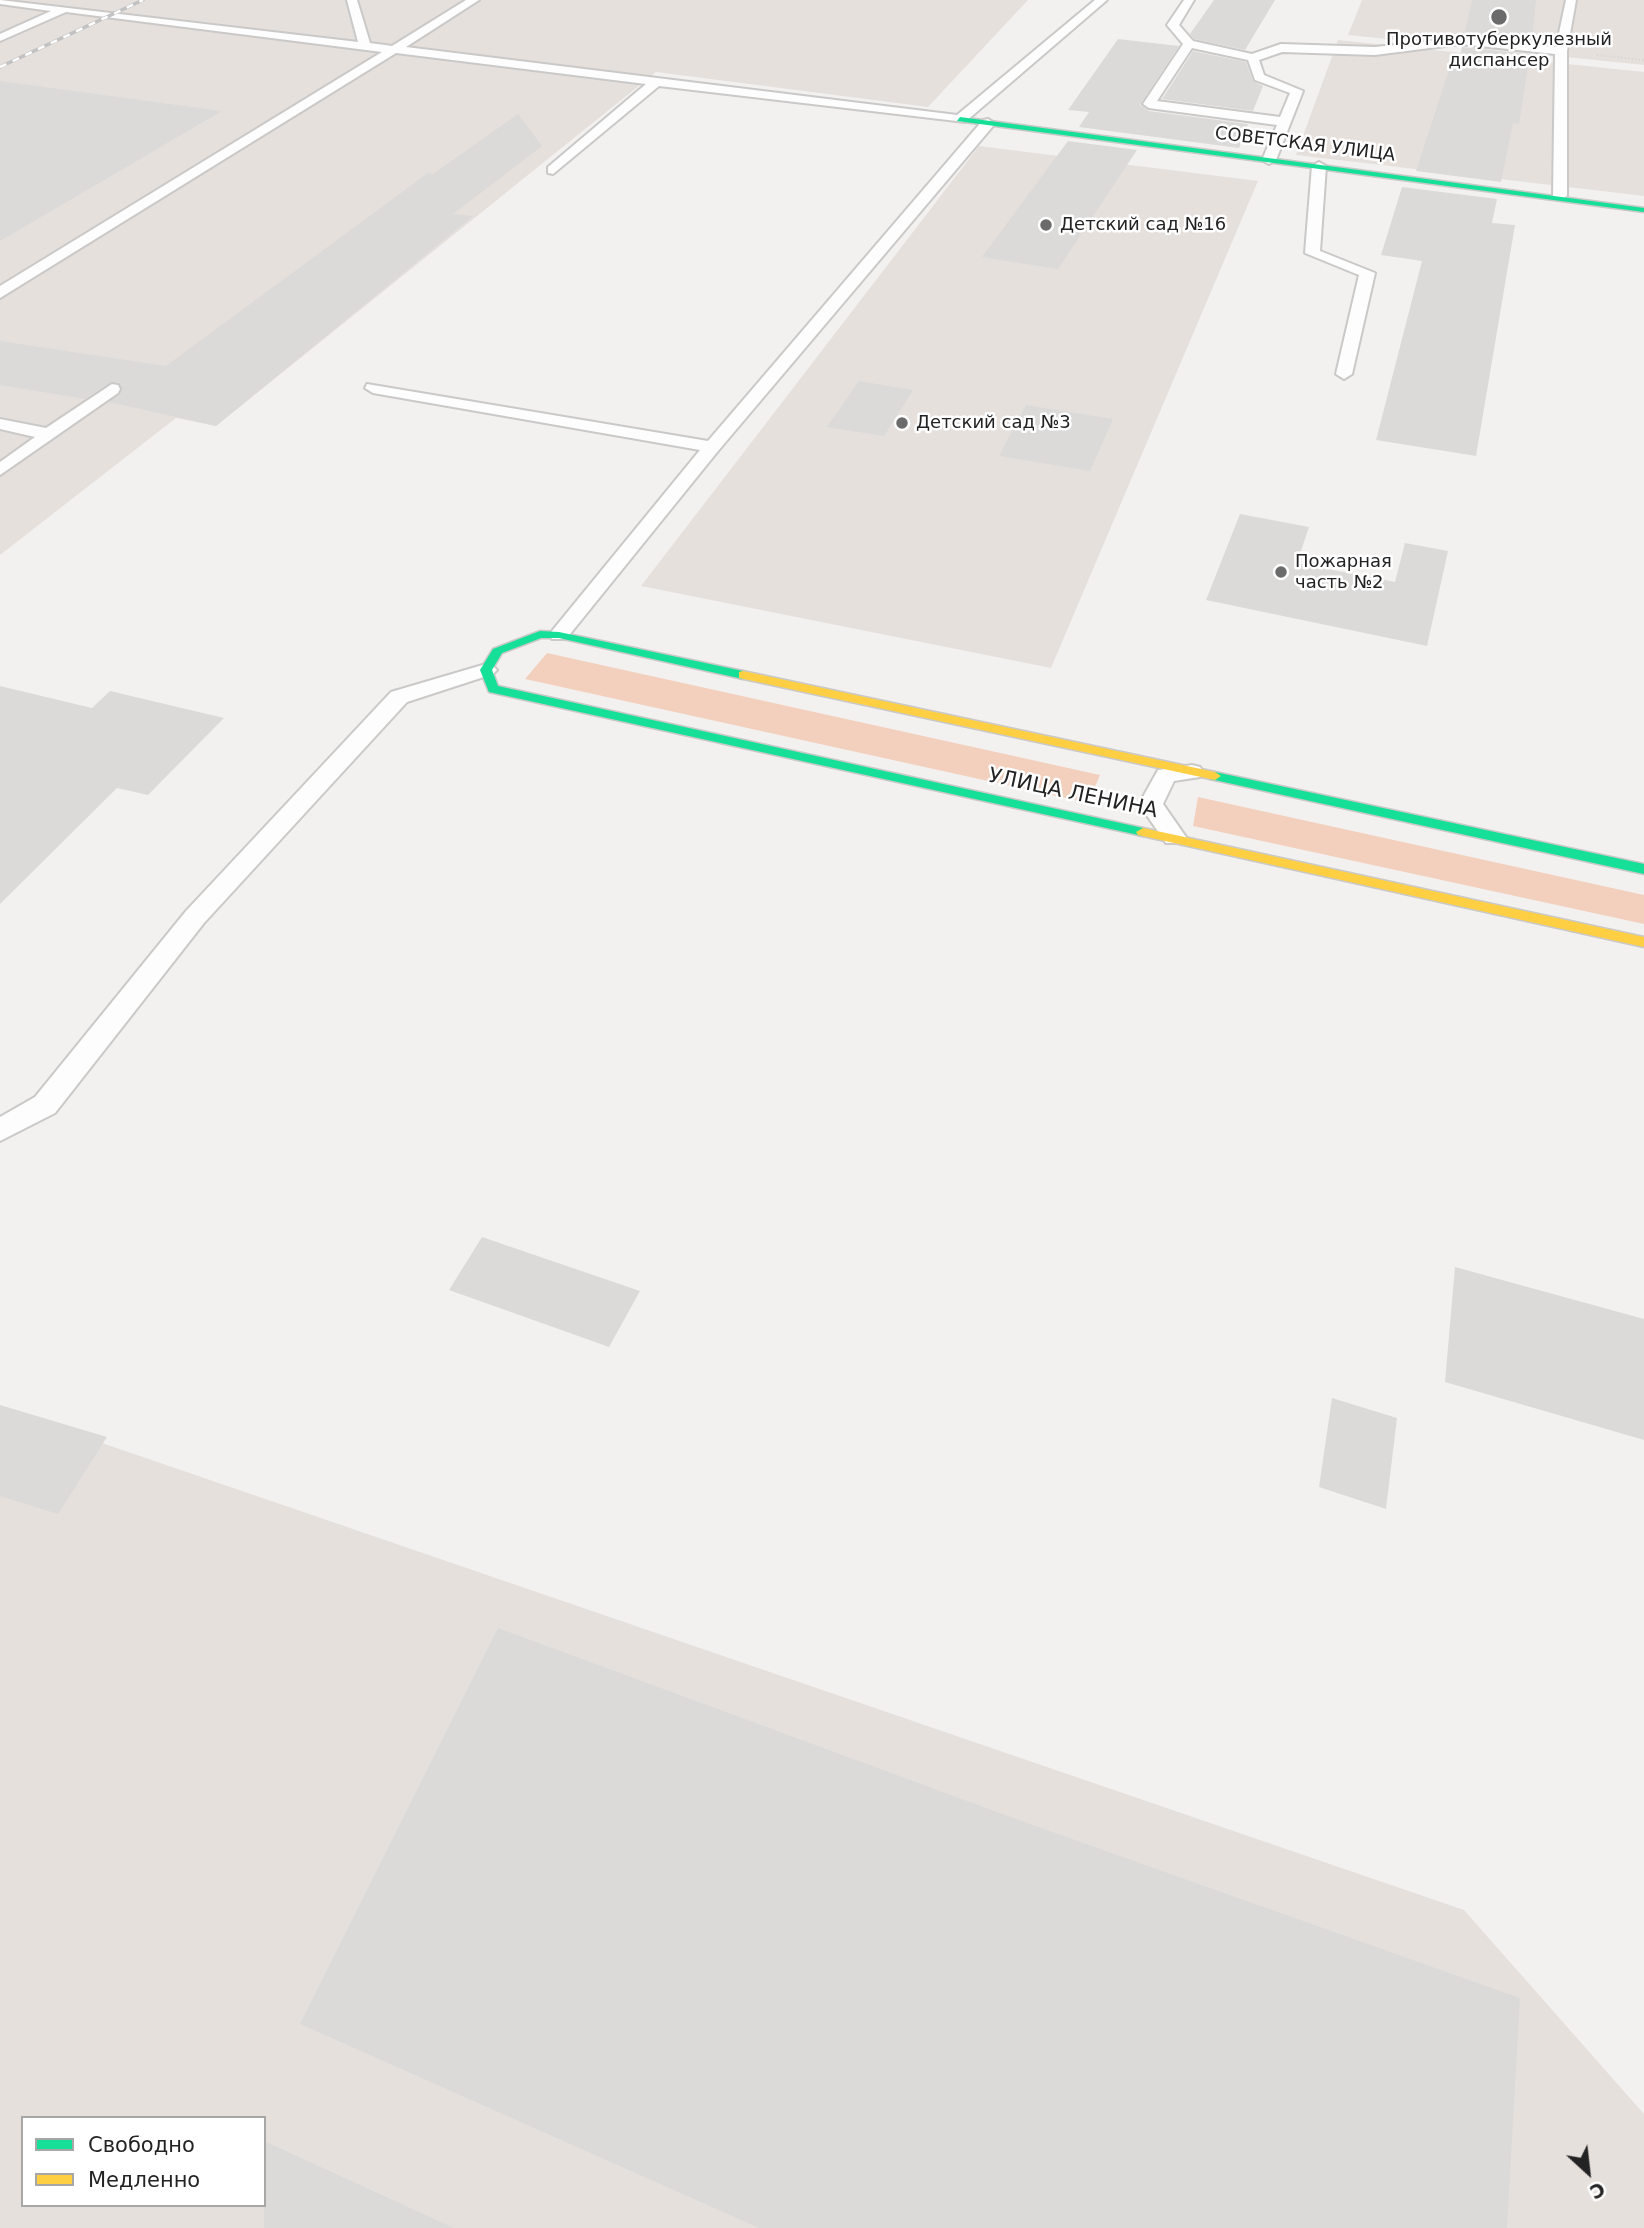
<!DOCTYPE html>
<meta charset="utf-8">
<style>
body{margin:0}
#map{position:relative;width:1644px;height:2228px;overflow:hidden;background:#f3f1f0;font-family:"DejaVu Sans",sans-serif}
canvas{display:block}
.legend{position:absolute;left:21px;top:2116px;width:245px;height:91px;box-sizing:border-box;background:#fff;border:2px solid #a7a7a7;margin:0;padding:9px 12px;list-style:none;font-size:21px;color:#242323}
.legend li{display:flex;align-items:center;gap:14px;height:35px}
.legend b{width:35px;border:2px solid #a7a7a7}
.north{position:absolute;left:1553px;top:2137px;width:70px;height:70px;-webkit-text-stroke:5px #fff;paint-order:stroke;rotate:153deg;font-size:19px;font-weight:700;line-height:28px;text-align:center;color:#242323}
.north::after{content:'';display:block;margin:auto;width:24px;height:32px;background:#242323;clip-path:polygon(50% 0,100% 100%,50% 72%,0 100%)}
</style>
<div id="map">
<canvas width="1644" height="2228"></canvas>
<ul class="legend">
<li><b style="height:9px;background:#16e098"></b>Свободно</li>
<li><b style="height:9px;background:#ffcf43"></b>Медленно</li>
</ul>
<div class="north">С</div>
</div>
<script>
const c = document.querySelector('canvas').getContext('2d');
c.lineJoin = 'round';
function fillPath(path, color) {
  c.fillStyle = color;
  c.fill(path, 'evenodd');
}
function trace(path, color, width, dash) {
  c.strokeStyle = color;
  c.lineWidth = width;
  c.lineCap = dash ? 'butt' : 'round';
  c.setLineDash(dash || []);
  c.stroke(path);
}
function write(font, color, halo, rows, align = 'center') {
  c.font = font + ' "DejaVu Sans",sans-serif';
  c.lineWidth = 5;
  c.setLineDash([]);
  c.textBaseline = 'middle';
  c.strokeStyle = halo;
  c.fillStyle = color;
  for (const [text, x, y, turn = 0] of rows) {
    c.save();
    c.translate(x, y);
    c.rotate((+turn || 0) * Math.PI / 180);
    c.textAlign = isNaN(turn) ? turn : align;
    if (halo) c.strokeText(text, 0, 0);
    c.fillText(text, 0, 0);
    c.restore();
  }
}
const built = new Path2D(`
 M0,0H1028L928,107L656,72L216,426L176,418L0,555Z
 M1362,0H1644V65L1348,35Z
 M1338,40L1644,72V196L1296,155Z
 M979,146L1258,181L1051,668L641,586Z
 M0,1408L1464,1910L1644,2114V2228H0ZM23,2118H264V2205H23Z`);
const green = new Path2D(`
 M547,653L1100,775L1088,803L525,679Z
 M1198,797L1644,895V924L1193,826Z`);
const building = new Path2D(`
 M1214,0H1275L1245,50L1194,39L1190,34Z
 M1472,0H1536L1532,42L1464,36Z
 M1118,39L1179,46L1140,105L1149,111L1248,124L1239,148L1079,127L1089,112L1068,110Z
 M1462,47L1530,54L1519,124L1513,123L1501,182L1416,171L1452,61L1459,62Z
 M1193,51L1246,62L1253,81L1263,86L1253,111L1162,99Z
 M0,81L222,111L0,241Z
 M518,114L542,146L453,214L473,216L216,426L109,402L122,390L118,382H111L85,399L0,385V341L166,366L428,173L433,174Z
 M1068,141L1137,150L1058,269L982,257Z
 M1402,187L1497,199L1492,223L1515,225L1476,456L1376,440L1422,261L1381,255Z
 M859,381L913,390L884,436L827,427Z
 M1026,405L1113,419L1090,471L999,456Z
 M1240,514L1309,527L1297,563L1395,582L1405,543L1448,551L1427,646L1206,600Z
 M0,686L92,708L110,691L224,718L148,795L117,788L0,904Z
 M482,1237L640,1291L609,1347L449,1290Z
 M1455,1267L1644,1319V1440L1445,1382Z
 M1332,1398L1397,1418L1386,1509L1319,1487Z
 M0,1405L107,1437L58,1514L0,1496Z
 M498,1628L1027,1823L1520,1998L1507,2228H759L300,2024Z
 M264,2141L454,2228H264Z`);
const path = new Path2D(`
 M1597,55L1644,60`);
const lane = new Path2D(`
 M0,0L358,42L347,0H357L370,43L392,46L466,0H479L406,47L957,115L1095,0H1107L965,122L659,86L553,174L548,173V167L646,84L396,53L0,298V286L382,52L66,12L0,41V34L51,11L0,4Z
 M1184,0H1194L1179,25L1193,41L1252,54L1281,44L1375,47L1461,38L1556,47L1566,0H1576L1567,51V196L1560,200L1553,196L1555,54L1461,44L1375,55L1282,52L1259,60L1264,75L1303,91L1276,160L1269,164L1262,160L1277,125L1149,108L1143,104L1183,44L1167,25ZM1192,48L1248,60L1255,80L1290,93L1280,117L1157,101Z
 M988,119L994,123L993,126L718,451L566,639H552L549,635L552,631L700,450L373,393L365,388L367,384L708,441L983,120Z
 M1319,162L1326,166L1320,251L1375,273L1352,374L1344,379L1336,374L1359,275L1305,253L1312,166Z
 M112,384L118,385L120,389L118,393L0,475V462L35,437L0,429V419L46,428Z
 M486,664L493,666L497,670L493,674L407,702L204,923L55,1113L0,1141V1117L35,1097L186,911L391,692Z
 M1192,765L1200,767L1203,772L1200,777L1174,781L1163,804L1186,837L1182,843H1166L1139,804L1158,770Z`);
const fast = new Path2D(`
 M960,117L1644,208V212L957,121Z
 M540,631L559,632L743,671L749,675L743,679L559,638H541L502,653L492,670L498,686L1143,828L1150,832L1143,836L489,692L480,670L493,649Z
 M1215,772L1644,864V874L1210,779L1209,776Z`);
const slow = new Path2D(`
 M743,671L1215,772L1221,776L1215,780L739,678V672Z
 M1143,828L1644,937V947L1138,835L1136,832Z`);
const rail = new Path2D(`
 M0,67L143,0`);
const markers = [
 [1499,17,9,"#6c6b6b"],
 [1046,225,7,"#6c6b6b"],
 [902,423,7,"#6c6b6b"],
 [1281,572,7,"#6c6b6b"]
];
const farPoinames = [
 ["Противотуберкулезный",1499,40,"center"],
 ["диспансер",1499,61,"center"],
 ["Детский сад №16",1060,225],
 ["Детский сад №3",916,423],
 ["Пожарная",1295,562],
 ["часть №2",1295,583]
];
const farStreetnames = [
 ["СОВЕТСКАЯ УЛИЦА",1305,145,7]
];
const streetNames = [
 ["УЛИЦА ЛЕНИНА",1073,794,12]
];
fillPath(built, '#e6e0dc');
fillPath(green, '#f2d0bd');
fillPath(building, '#dbdad9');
trace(lane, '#cac9c8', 4);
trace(fast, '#cac9c8', 3);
trace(slow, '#cac9c8', 3);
trace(path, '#d4d3d3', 2, [1, 2.5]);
fillPath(lane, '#fdfdfd');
fillPath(fast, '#16e098');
fillPath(slow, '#ffcf43');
trace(rail, '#c3c2c2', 3.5);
trace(rail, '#fff', 2.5, [7]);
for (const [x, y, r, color] of markers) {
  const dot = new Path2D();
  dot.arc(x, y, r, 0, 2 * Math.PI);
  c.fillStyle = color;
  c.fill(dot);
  trace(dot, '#fff', 2.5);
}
write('18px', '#242323', '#fff', farPoinames, 'left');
write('18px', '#242323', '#fff', farStreetnames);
write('21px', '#242323', '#fff', streetNames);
</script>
